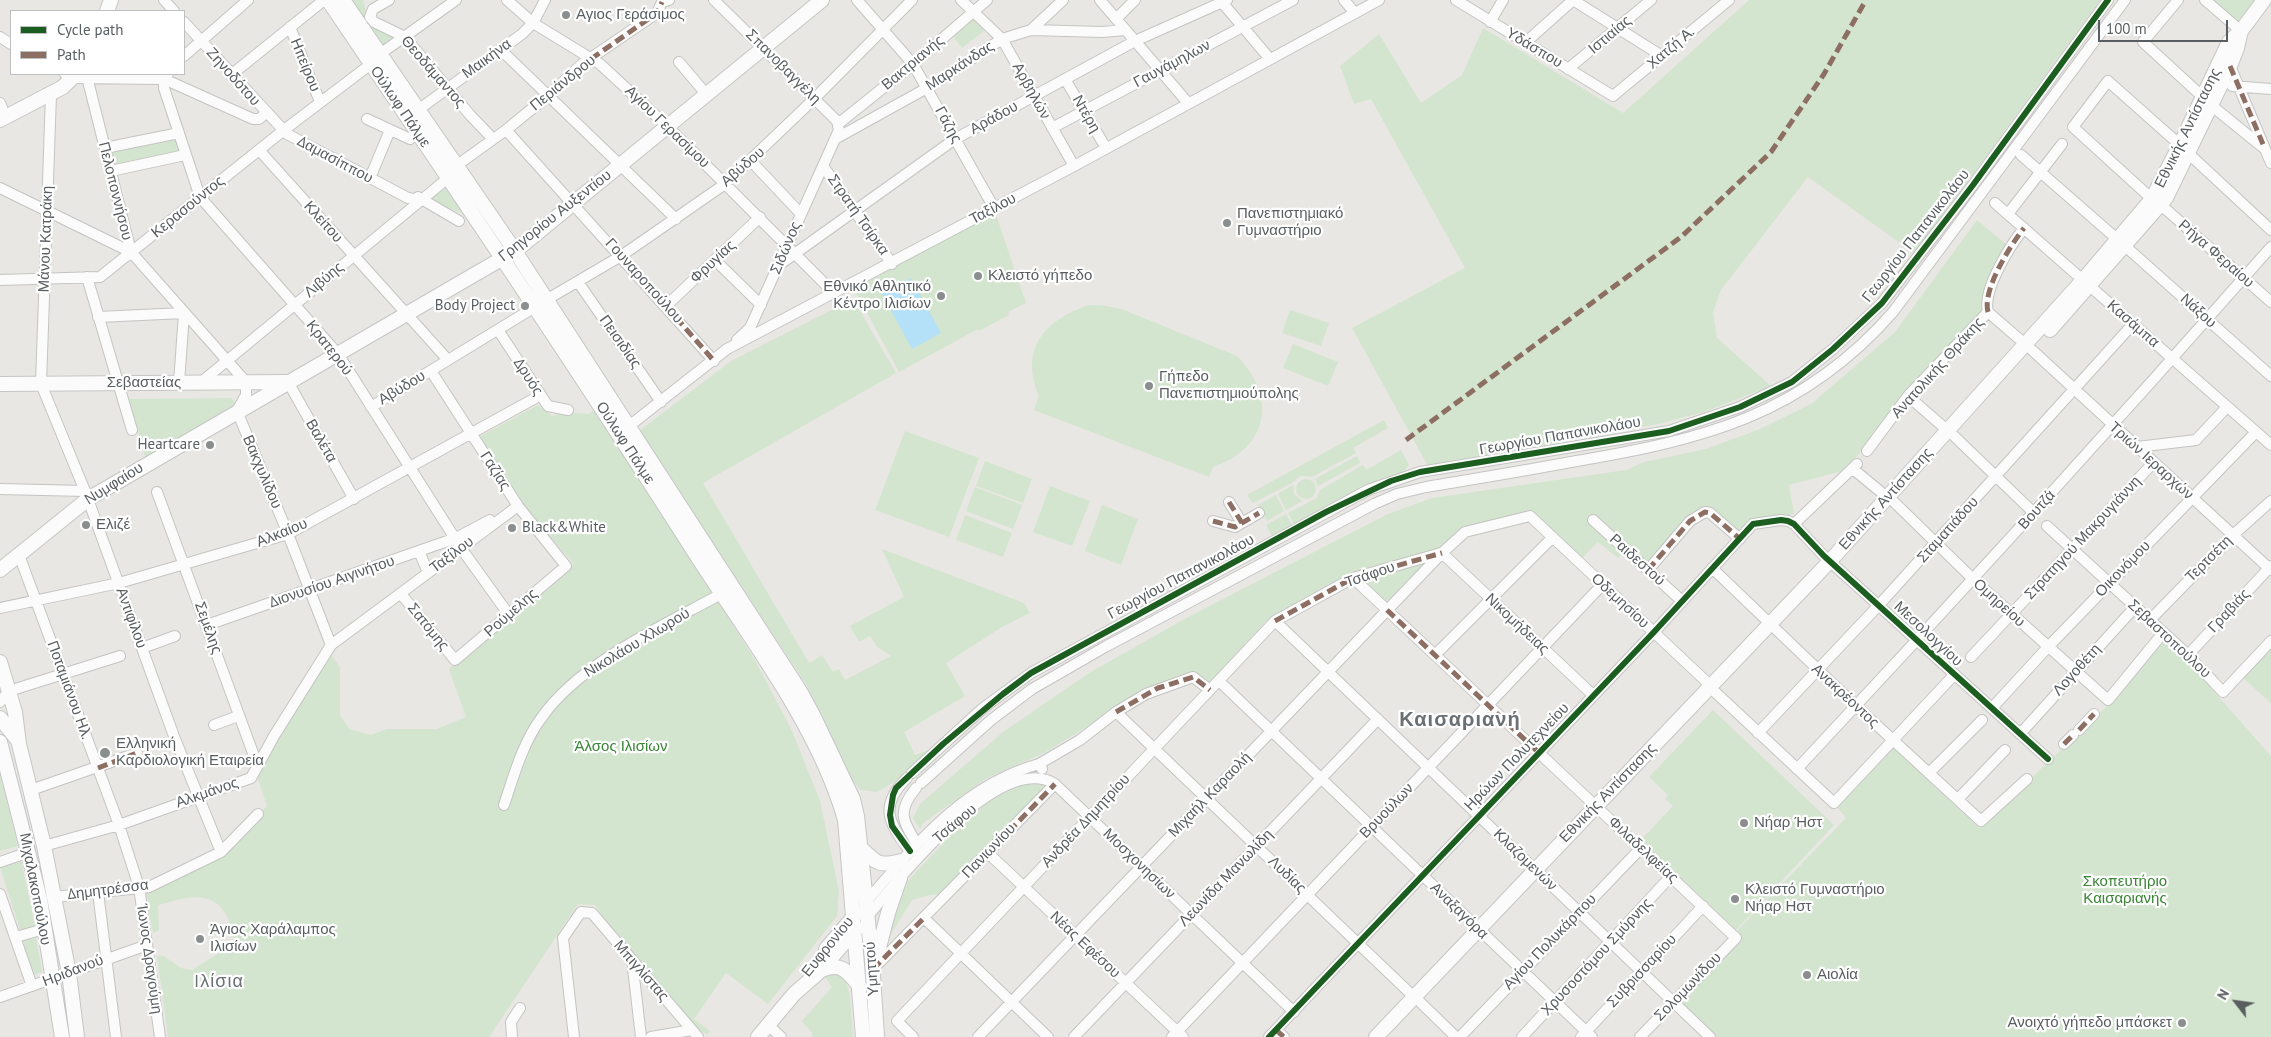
<!DOCTYPE html>
<meta charset="utf-8">
<style>
body{margin:0}
#map{position:relative;width:2271px;height:1037px;overflow:hidden;background:#e9e7e3;font-family:"PT Sans",sans-serif}
canvas{display:block}
.legend{position:absolute;left:10px;top:10px;width:175px;height:65px;box-sizing:border-box;background:#fff;border:1px solid #bdbfc0;margin:0;padding:6px 9px;list-style:none;font-size:15px;color:#595e61}
.legend li{display:flex;align-items:center;gap:10px;height:25px}
.legend b{width:25px;border:1px solid #bdbfc0}
.north{position:absolute;left:2211px;top:977px;width:50px;height:50px;-webkit-text-stroke:4px #fff;paint-order:stroke;rotate:300deg;font-size:14px;font-weight:700;line-height:20px;text-align:center;color:#595e61}
.north::after{content:'';display:block;margin:auto;width:18px;height:22px;background:#595e61;clip-path:polygon(50% 0,100% 100%,50% 72%,0 100%)}
.scale{position:absolute;left:2098px;top:20px;width:130px;height:22px;box-sizing:border-box;border:2px solid #595e61;border-top:0;padding-left:6px;font-size:15px;line-height:18px;white-space:nowrap;color:#595e61;-webkit-text-stroke:4px #fff;paint-order:stroke}
</style>
<div id="map">
<canvas width="2271" height="1037"></canvas>
<ul class="legend">
<li><b style="height:6px;background:#1b5e20"></b>Cycle path</li>
<li><b style="height:6px;background:#8d6e63"></b>Path</li>
</ul>
<div class="north">N</div>
<div class="scale">100 m</div>
</div>
<script>
const c = document.querySelector('canvas').getContext('2d');
c.lineJoin = 'round';
function fillPath(path, color) {
  c.fillStyle = color;
  c.fill(path, 'evenodd');
}
function trace(path, color, width, dash) {
  c.strokeStyle = color;
  c.lineWidth = width;
  c.lineCap = dash ? 'butt' : 'round';
  c.setLineDash(dash || []);
  c.stroke(path);
}
function write(font, color, halo, rows, align = 'center') {
  c.font = font + ' "PT Sans",sans-serif';
  c.lineWidth = 4.5;
  c.setLineDash([]);
  c.textBaseline = 'middle';
  c.strokeStyle = halo;
  c.fillStyle = color;
  for (const [text, x, y, turn = 0] of rows) {
    c.save();
    c.translate(x, y);
    c.rotate((+turn || 0) * Math.PI / 180);
    c.textAlign = isNaN(turn) ? turn : align;
    if (halo) c.strokeText(text, 0, 0);
    c.fillText(text, 0, 0);
    c.restore();
  }
}
const green = new Path2D(`
 M348,0H363L368,19L398,36L381,48Z
 M1749,0H2100L1915,254L1808,177L1721,290L1713,312L1717,338L1771,386L1704,412L1658,424L1428,466L1352,328L1465,268L1371,99L1354,104L1340,66L1379,34L1421,103L1462,75L1483,28L1623,113Z
 M2211,0H2255L2237,23Z
 M973,15L984,31L962,48L950,32Z
 M176,135L179,152L114,166L110,149Z
 M450,186L470,216L427,200Z
 M995,212L1026,303L1008,312L1009,315L979,331L978,329L899,372L854,289Z
 M1977,220L2007,245L1985,297L1981,314L1907,394L1846,470L1789,485L1794,514L1753,522L1739,535L1706,510L1649,566L1628,548L1618,558L1598,542L1581,559L1532,511L1463,529L1388,604L1356,574L1265,622L1208,685L1193,674L1150,688L1044,753L987,778L923,823L920,829L913,818L920,804L1003,732L1089,673L1190,616L1388,514L1432,498L1626,470L1644,462L1706,449L1760,429L1811,404L1895,332Z
 M853,299L896,373L703,483L809,663L822,655L833,672L839,669L845,680L891,656L877,647L870,636L859,642L850,626L904,597L882,549L1024,603L1030,613L1002,627L946,663L965,696L904,732L915,755L929,750L897,780L877,792L861,790L848,776L807,686L639,431L731,361Z
 M1089,305L1107,306L1124,310L1237,356C1277,396 1269,448 1213,467L1209,477L1034,410L1039,396C1019,348 1045,320 1089,305Z
 M1290,310L1329,323L1321,346L1282,333Z
 M1293,344L1338,362L1328,386L1283,368Z
 M232,398L236,406L146,460L128,399Z
 M538,405L552,416L567,412L589,414L598,407L756,662L792,731L820,801L839,891L837,916L768,1004L726,973L694,1019L710,1031L707,1034L695,1029L630,957L595,905L578,904L489,1037H168L157,956H164L181,968L192,970L235,943C232,933 230,918 223,910C206,888 180,900 158,905L159,930L153,933L146,893L193,870L222,853L267,806L256,773L329,652L340,667V715L349,729L371,735L387,729H437L466,717L449,669L574,564L521,503L479,437Z
 M1384,420L1388,428L1353,448L1356,453L1312,477L1300,476L1292,483L1253,503L1247,495Z
 M905,431L979,458L949,537L875,510Z
 M1401,450L1409,465L1403,473L1355,491L1294,524L1288,513L1317,498L1320,490L1363,465L1366,470Z
 M1357,456L1360,463L1318,486L1315,479Z
 M985,461L1032,479L1023,503L976,486Z
 M1296 489a10 10 0 1 1 20 0a10 10 0 1 1-20 0Z
 M1293,485L1294,494L1302,501L1286,510L1278,494Z
 M1050,486L1090,501L1072,546L1033,532Z
 M975,487L1022,505L1013,529L966,511Z
 M1276,495L1284,511L1267,521L1258,505Z
 M1102,505L1138,519L1121,565L1085,551Z
 M1286,514L1292,525L1272,536L1266,525Z
 M965,515L1012,533L1003,557L956,540Z
 M2163,638L2195,670L2271,756V1037H1714L1672,998L1846,818L1836,806L1891,746L1979,828L2110,703Z
 M2271,648V703L2243,678Z
 M1713,710L1834,825L1735,931L1640,841L1673,806L1665,799L1668,795L1649,777Z
 M0,775L18,846L0,851Z
 M1031,781L1050,787L944,894L930,895L912,900L880,952L901,888L951,835L993,797L1005,788Z
 M21,860L35,926L20,930L0,867Z
 M36,938L42,972L32,975L23,941Z
 M834,972L846,981L850,996L853,1037H812L813,1034L802,1021L832,987L825,977Z`);
const water = new Path2D(`
 M911,278L941,333L912,349L882,294Z`);
const street = new Path2D(`
 M164,0L174,11
 M389,0L373,9L370,17L374,22L405,37L470,115L493,139
 M507,0L533,23L600,64L667,126L834,293
 M714,0L837,121L839,130L750,328L737,340
 M857,0L913,64L994,208
 M961,0L1002,39L1074,166
 M1100,0L1188,103
 M1220,0L1270,59
 M1344,0L1355,13
 M1456,0L1613,96L1729,0
 M1573,0L1662,56
 M2178,0L2143,42L2217,110L2265,149
 M2205,0L2241,31
 M1116,19L1135,0
 M184,22L287,134L408,198L421,200
 M1490,22L1503,0
 M290,27L320,102
 M1031,30L1063,0
 M0,37L11,44
 M1525,43L1573,0
 M501,50L676,219
 M380,54L456,0
 M184,56L248,0
 M679,62L706,94
 M2230,66L2271,163
 M1568,69L1651,0
 M65,74L72,78L164,79L253,119H259L266,113
 M168,74L164,79V88L200,197L338,354L461,548L509,615
 M231,75L324,0
 M87,77L131,252L246,382V395L237,411L288,534L331,645
 M1065,79L1106,148
 M2232,86L2271,89
 M51,94L41,384L85,491L175,739L221,852
 M0,103L6,117
 M418,110L522,34L533,23L545,0
 M367,119L410,139
 M838,124L913,64L987,0
 M1052,128L1293,0
 M506,130L714,361
 M835,139L927,88L1002,39L1031,30L1102,32L1126,30
 M105,148L179,133
 M259,150L448,360
 M2189,154L2271,230
 M2021,155L2117,239
 M751,161L801,214
 M456,166L506,130L549,95L582,64L657,13L662,2L669,0
 M823,166L892,264
 M111,171L185,155
 M370,178L390,130
 M0,188L131,252
 M418,197L459,221
 M2152,199L2073,127L2108,81L2180,145
 M1995,203L2271,445
 M2161,205L2271,302
 M2008,214L2062,144
 M2125,246L2271,376
 M715,260L761,305
 M779,265L955,139L1135,41L1227,0
 M87,277L132,430
 M0,280L100,277L284,130L371,64
 M578,282L661,402
 M546,300L621,256L725,184L814,99L912,0
 M666,306L760,217
 M1988,312C1982,290 2010,246 2024,228
 M1988,312L2025,344
 M98,317L184,313L179,383
 M498,330L548,406L568,410
 M2032,350L2271,570
 M288,382L354,499
 M200,383L448,178
 M1908,396L1947,430
 M371,407L535,307
 M624,430L727,349L1074,166L1379,0
 M1954,436L2034,513
 M2137,447L2196,440L2227,407
 M1867,451L1908,396L1988,312
 M1853,469L1887,497
 M0,489L85,491
 M157,492L257,764
 M1229,502L1242,523
 M1894,502L1974,580L2108,700L2163,633
 M1593,520L1682,601
 M1213,521L1235,527L1259,513
 M1794,524L1857,464
 M2047,526L2188,655L2223,692L2271,641
 M419,551L428,573
 M1442,553L1593,695
 M19,555L119,825L139,887L160,1037
 M1712,568L1856,706L1981,821L2027,779
 M1648,570L1690,521L1705,512L1710,513L1740,539
 M1353,578L1736,938L1640,1037
 M401,594L455,660L566,566L518,506L431,371
 M0,608L119,583L288,534L539,396
 M2150,620L2233,535L2271,501
 M1275,621L1710,1037
 M207,625L456,538L490,520
 M142,648L175,636
 M1436,654L1553,537
 M2188,655L2271,566
 M1971,657L2154,462
 M1219,681L1592,1037
 M1715,692L1834,803L1954,675
 M0,702L9,691L120,656
 M1992,708L2048,647L2256,432
 M1116,712L1414,997
 M214,725L238,716
 M2079,730L2094,714
 M1758,733L1879,605L2133,324
 M2020,734L2135,607
 M2064,744L2073,735
 M1042,769L1039,764L1080,740L1116,712L1146,694L1193,677L1210,690
 M1797,769C1958,597 2116,423 2271,247
 M912,773L983,708L1031,673L1368,490L1420,472L1669,431L1740,407L1792,382L1833,349L1882,303L1973,185L2108,0
 M1929,773L1982,720
 M907,778C879,805 888,824 910,851
 M921,783L991,720L1032,689L1105,647L1374,504L1397,494L1426,487C1474,479 1523,471 1571,462C1702,440 1802,416 1893,312L2125,0
 M916,788C897,811 902,820 917,844
 M31,790L137,753
 M1958,799L2005,750
 M504,805C514,775 523,742 542,717C581,662 663,626 721,594
 M44,846L119,825L251,778L274,736L331,645L518,506
 M988,853L1183,1037
 M0,862L29,852
 M98,892L116,1037
 M0,894L32,986
 M54,897L149,887L221,852L258,814
 M866,902C915,845 963,785 1039,764
 M868,916C898,879 1001,750 1055,784L1294,1012
 M924,918L1048,1037
 M16,937L44,929
 M632,960L641,1037
 M873,969L1055,784
 M0,997L147,945
 M1420,1002L1456,1037
 M768,1025L781,1037
 M1276,1030L1284,1037
 M512,1037L511,1022L520,1008
 M574,1037L563,938L581,912L592,913L698,1037
 M651,1037L692,1030
 M913,1037L897,1021L1275,621L1353,578L1441,553
 M978,1037L1442,553L1465,532L1530,516L1710,685
 M1074,1037L1378,719
 M1172,1037L1603,584
 M1269,1037L1654,632L1753,524L1781,520L1788,521L1794,524L1824,556L2048,759
 M1460,1037L1641,848
 M1522,1037L1671,876
 M1581,1037L1703,906`);
const secondary = new Path2D(`
 M328,0C452,183 576,366 695,553C748,636 818,725 845,820L863,1037
 M343,0L515,251L800,691L813,715L853,799L857,816L872,960L877,1037
 M107,11L111,0
 M0,120L63,87L76,74
 M2050,330L2166,198L2230,66L2237,48L2241,31
 M0,384L287,382
 M0,570L88,499L515,251L822,0
 M0,662L15,712L19,744L44,846L69,973L77,1037
 M0,718L17,739
 M0,742L40,899L62,1037
 M861,848C876,863 879,867 901,861
 M826,949L856,914
 M876,959L888,913L900,878
 M820,971C840,961 848,971 860,987
 M758,1037L794,994L818,973L857,928
 M1376,1037L1830,561L2083,280L2152,199L2180,145L2229,42L2241,31L2264,0`);
const quiet = new Path2D(`
 M591,59L657,13L662,2
 M2230,66L2265,149
 M666,306L714,361
 M1988,312C1982,290 2010,246 2024,228
 M1406,440L1681,237L1771,152L1824,74L1866,0
 M1229,502L1242,523
 M1213,521L1235,527L1259,513
 M1648,570L1690,521L1705,512L1710,513L1740,539
 M1387,610L1538,752
 M1275,621L1353,578L1442,553
 M1116,712L1158,688L1193,677L1210,690
 M2079,730L2094,714
 M2064,744L2073,735
 M98,768L137,753
 M988,853L1055,784
 M873,969L924,918
 M1276,1030L1284,1037`);
const cycleway = new Path2D(`
 M910,851L892,826L890,815L893,795L896,788L943,744L1003,694L1031,673L1326,512L1391,481L1420,472L1669,431L1740,407L1792,382L1833,349L1882,303L1973,185L2108,0
 M1269,1037L1654,632L1753,524L1781,520L1788,521L1794,524L1824,556L2048,759`);
const markers = [
 [566,15,5,"#8b8e8e"],
 [1227,223,5,"#8b8e8e"],
 [978,276,5,"#8b8e8e"],
 [941,296,5,"#8b8e8e"],
 [525,306,5,"#8b8e8e"],
 [1149,386,5,"#8b8e8e"],
 [210,445,5,"#8b8e8e"],
 [86,525,5,"#8b8e8e"],
 [512,528,5,"#8b8e8e"],
 [105,753,6,"#8b8e8e"],
 [1744,823,5,"#8b8e8e"],
 [1735,899,5,"#8b8e8e"],
 [200,939,5,"#8b8e8e"],
 [1807,975,5,"#8b8e8e"],
 [2182,1023,5,"#8b8e8e"]
];
const poiNames = [
 ["Αγιος Γεράσιμος",576,15],
 ["Πανεπιστημιακό",1237,214],
 ["Γυμναστήριο",1237,231],
 ["Κλειστό γήπεδο",988,276],
 ["Εθνικό Αθλητικό",931,287,"right"],
 ["Κέντρο Ιλισίων",931,304,"right"],
 ["Body Project",515,306,"right"],
 ["Γήπεδο",1159,377],
 ["Πανεπιστημιούπολης",1159,394],
 ["Heartcare",200,445,"right"],
 ["Ελιζέ",96,525],
 ["Black&White",522,528],
 ["Ελληνική",116,744],
 ["Καρδιολογική Εταιρεία",116,761],
 ["Νήαρ Ήστ",1754,823],
 ["Κλειστό Γυμναστήριο",1745,890],
 ["Νήαρ Ηστ",1745,907],
 ["Άγιος Χαράλαμπος",210,930],
 ["Ιλισίων",210,947],
 ["Αιολία",1817,975],
 ["Ανοιχτό γήπεδο μπάσκετ",2172,1023,"right"]
];
const streetNames = [
 ["Ιστιαίας",1610,35,-40],
 ["Υδάσπου",1534,48,31],
 ["Χατζή Α.",1671,48,-40],
 ["Μαικήνα",487,59,-36],
 ["Βακτριανής",913,63,-40],
 ["Γαυγάμηλων",1172,64,-28],
 ["Ηπείρου",305,65,68],
 ["Μαρκάνδας",960,66,-33],
 ["Σπανοβαγγέλη",783,67,45],
 ["Θεοδάμαντος",433,72,49],
 ["Ζηνοδότου",233,77,48],
 ["Περιάνδρου",563,83,-39],
 ["Αρβηλών",1031,91,61],
 ["Ούλωφ Πάλμε",400,107,56],
 ["Ντέρη",1086,114,60],
 ["Αράδου",994,118,-29],
 ["Γάζης",948,125,61],
 ["Αγίου Γερασίμου",667,127,44],
 ["Εθνικής Αντίστασης",2188,128,-64],
 ["Δαμασίππου",335,160,28],
 ["Αβύδου",743,167,-41],
 ["Πελοποννήσου",115,191,76],
 ["Κερασούντος",188,207,-39],
 ["Ταξίλου",993,209,-28],
 ["Στρατή Τσίρκα",858,215,55],
 ["Γρηγορίου Αυξεντίου",555,216,-38],
 ["Κλείτου",323,222,48],
 ["Γεωργίου Παπανικολάου",1916,236,-52],
 ["Μάνου Κατράκη",46,239,-88],
 ["Σιδώνος",786,248,-67],
 ["Ρήγα Φεραίου",2216,254,41],
 ["Φρυγίας",713,262,-43],
 ["Λιβύης",324,280,-40],
 ["Γουναροπούλου",644,281,48],
 ["Νάξου",2198,311,42],
 ["Κασάμπα",2133,324,41],
 ["Πεισιδίας",620,342,55],
 ["Κρατερού",329,348,52],
 ["Ανατολικής Θράκης",1938,368,-48],
 ["Δρυός",528,377,57],
 ["Σεβαστείας",144,383],
 ["Αβύδου",402,388,-31],
 ["Γεωργίου Παπανικολάου",1560,436,-10],
 ["Βαλέτα",321,441,60],
 ["Ούλωφ Πάλμε",625,443,57],
 ["Τριών Ιεραρχών",2151,461,42],
 ["Γαζίας",495,471,57],
 ["Βακχυλίδου",262,472,67],
 ["Νυμφαίου",114,484,-32],
 ["Εθνικής Αντίστασης",1886,499,-48],
 ["Βουτζά",2037,510,-48],
 ["Σταματιάδου",1948,530,-48],
 ["Αλκαίου",282,533,-22],
 ["Στρατηγού Μακρυγιάννη",2083,538,-47],
 ["Ταξίλου",452,555,-37],
 ["Τερτσέτη",2209,559,-45],
 ["Ραιδεστού",1637,560,42],
 ["Οικονόμου",2123,569,-46],
 ["Τσάφου",1370,575,-19],
 ["Γεωργίου Παπανικολάου",1181,577,-28],
 ["Διονυσίου Αιγινήτου",332,582,-19],
 ["Οδεμησίου",1620,601,43],
 ["Ομηρείου",1999,603,42],
 ["Γραβιάς",2229,611,-47],
 ["Ρούμελης",511,613,-41],
 ["Αντιφίλου",131,618,70],
 ["Νικομήδειας",1517,624,43],
 ["Σατόμης",428,627,51],
 ["Σεμέλης",208,628,70],
 ["Μεσολογγίου",1928,634,43],
 ["Σεβαστοπούλου",2169,639,43],
 ["Νικολάου Χλωρού",637,643,-31],
 ["Λογοθέτη",2077,670,-48],
 ["Ποταμιάνου Ηλ.",69,690,70],
 ["Ανακρέοντος",1845,696,43],
 ["Ηρώων Πολυτεχνείου",1517,757,-46],
 ["Αλκμάνος",207,793,-19],
 ["Εθνικής Αντίστασης",1608,793,-46],
 ["Μιχαήλ Καραολή",1210,795,-46],
 ["Βρυούλων",1387,811,-46],
 ["Ανδρέα Δημητρίου",1086,821,-47],
 ["Τσάφου",955,824,-40],
 ["Φιλαδελφείας",1643,850,43],
 ["Πανιωνίου",989,851,-46],
 ["Κλαζομενών",1525,860,44],
 ["Μοσχονησίων",1139,864,44],
 ["Λυδίας",1287,875,44],
 ["Λεωνίδα Μανωλίδη",1226,878,-46],
 ["Μιχαλακοπούλου",35,889,79],
 ["Δημητρέσσα",108,890,-7],
 ["Αναξαγόρα",1459,911,44],
 ["Αγίου Πολυκάρπου",1550,942,-46],
 ["Νέας Εφέσου",1085,945,43],
 ["Ευφρονίου",828,947,-51],
 ["Χρυσοστόμου Σμύρνης",1597,957,-47],
 ["Ίωνος Δραγούμη",149,959,82],
 ["Υμηττού",872,969,-94],
 ["Ηριδανού",73,971,-21],
 ["Μπιγλίστας",641,971,49],
 ["Συβρισσαρίου",1642,971,-47],
 ["Σολομωνίδου",1688,987,-46]
];
const parkNames = [
 ["Άλσος Ιλισίων",621,747],
 ["Σκοπευτήριο",2125,882],
 ["Καισαριανής",2125,899]
];
const quarterNames = [
 ["Iλίσια",219,982]
];
const districtNames = [
 ["Καισαριανή",1460,720]
];
fillPath(green, '#d3e5ce');
fillPath(water, '#b4e1f7');
trace(street, '#c4c4c3', 12);
trace(secondary, '#c5c6c5', 16);
trace(street, '#fcfbfb', 10);
trace(secondary, '#fcfbfb', 14);
trace(quiet, '#8d6e63', 5, [10, 5]);
trace(cycleway, '#1b5e20', 6);
for (const [x, y, r, color] of markers) {
  const dot = new Path2D();
  dot.arc(x, y, r, 0, 2 * Math.PI);
  c.fillStyle = color;
  c.fill(dot);
  trace(dot, '#fff', 2);
}
write('15px', '#595e61', '#fff', poiNames, 'left');
write('15px', '#595e61', '#fff', streetNames);
write('15px', '#3a8535', '#fff', parkNames);
c.letterSpacing = '1px';
write('18px', '#6a7073', '#fff', quarterNames);
c.letterSpacing = '0px';
c.letterSpacing = '1px';
write('bold 20px', '#6a7073', '#fff', districtNames);
c.letterSpacing = '0px';
</script>
